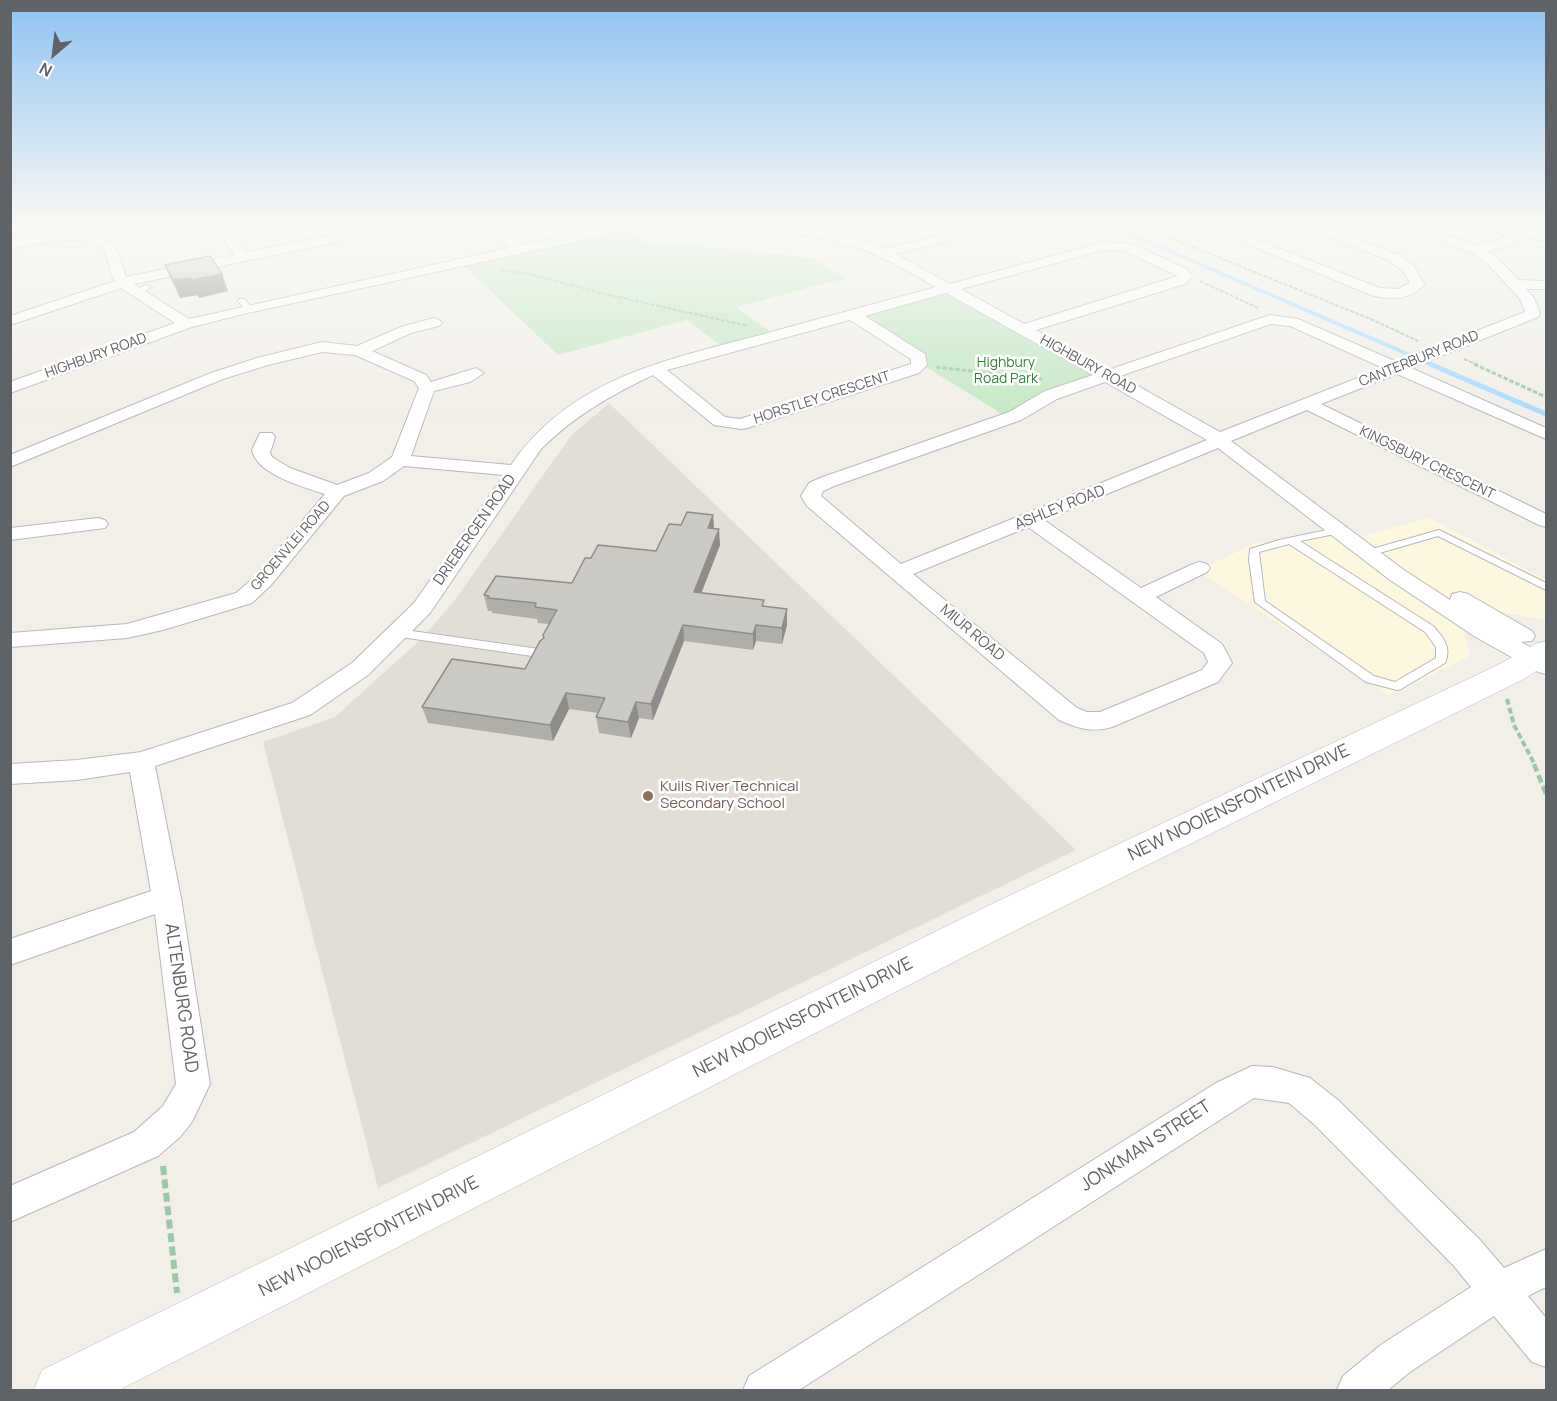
<!DOCTYPE html>
<style>
body{margin:0}
#map{position:relative;width:1557px;height:1401px;overflow:hidden;background:#f1efe8;font-family:Manrope,sans-serif}
canvas{display:block}
.frame{position:absolute;inset:0;border:12px solid #5f6368;pointer-events:none}
.north{position:absolute;left:24px;top:24px;width:60px;height:60px;-webkit-text-stroke:4px #fff;paint-order:stroke;rotate:208deg;font-size:16px;font-weight:700;line-height:24px;text-align:center;color:#5f6368}
.north::after{content:'';display:block;margin:auto;width:21px;height:27px;background:#5f6368;clip-path:polygon(50% 0,100% 100%,50% 72%,0 100%)}
</style>
<div id="map">
<canvas width="1557" height="1401"></canvas>
<div class="frame"></div>
<div class="north">N</div>
</div>
<script>
const c = document.querySelector('canvas').getContext('2d');
c.lineJoin = 'round';
function fillPath(path, color) {
  c.fillStyle = color;
  c.fill(path, 'evenodd');
}
function trace(path, color, width, dash) {
  c.strokeStyle = color;
  c.lineWidth = width;
  c.lineCap = dash ? 'butt' : 'round';
  c.setLineDash(dash || []);
  c.stroke(path);
}
function write(font, color, halo, rows, align = 'center') {
  c.font = font + ' Manrope,sans-serif';
  c.lineWidth = 5;
  c.setLineDash([]);
  c.textBaseline = 'middle';
  c.strokeStyle = halo;
  c.fillStyle = color;
  for (const [text, x, y, turn = 0] of rows) {
    c.save();
    c.translate(x, y);
    c.rotate((+turn || 0) * Math.PI / 180);
    c.textAlign = isNaN(turn) ? turn : align;
    if (halo) c.strokeText(text, 0, 0);
    c.fillText(text, 0, 0);
    c.restore();
  }
}
const commercial = new Path2D(`
 M1430,518L1546,580V620L1502,612L1462,627L1470,656L1389,696L1198,571L1253,544L1330,528L1347,540Z`);
const education = new Path2D(`
 M609,403L1076,850L378,1188L263,742L335,717L420,640L455,600L571,436Z`);
const green = new Path2D(`
 M625,229L651,246L668,243L812,258L846,278L736,307L771,332L721,346L687,320L558,355L462,264Z
 M940,294L948,295L1091,375L1040,396L1004,415L926,367L925,359L866,317V315Z`);
const streamFar1 = new Path2D(`
 M1107,224L1433,365`);
const stream = new Path2D(`
 M1430,364L1546,414`);
const pathFar4 = new Path2D(`
 M1085,224L1101,230
 M1136,224L1373,320L1418,341
 M1529,239L1546,241
 M501,270L529,274L605,294L748,326
 M1200,281L1258,308
 M1464,359L1478,365`);
const pathFar3 = new Path2D(`
 M1474,364L1546,397
 M936,367L1042,379`);
const pathFar2 = new Path2D(`
 M1507,699L1514,725L1535,765`);
const pathFar1 = new Path2D(`
 M1534,764L1546,794`);
const path = new Path2D(`
 M163,1166L177,1293`);
const lane = new Path2D(`
 M145,285L152,287L139,294L132,292Z
 M239,299H245L252,308L251,310H245L238,301Z
 M1336,528L1341,531L1340,533L1300,541L1433,626C1443,637 1452,648 1445,663L1401,689L1397,690L1366,682L1255,602L1249,560L1250,549L1279,540ZM1289,544L1425,632L1436,647V658L1395,682L1374,676L1265,601L1259,552Z
 M1439,530L1546,583V590L1438,536L1369,556L1364,553L1365,551Z
 M398,629L539,649L545,653L539,657L394,636L392,633L394,630Z`);
const street = new Path2D(`
 M215,224H227L246,252L339,234L348,229L347,224H359L361,227L359,234L348,240L134,284L189,319L509,248L484,224H498L522,245L620,224H644L638,228L243,314L192,327L10,393V382L175,323L121,288L10,325V316L115,281C109,271 109,259 103,250C89,231 30,245 10,249V241C35,236 91,223 111,243C120,252 121,266 126,277L234,255Z
 M735,224H778L814,229L854,238L885,249L984,224H1006L1004,227L896,254L950,284L1104,242L1131,244L1187,269L1192,276L1185,284L1036,330L1108,370L1270,315L1298,319L1397,362L1525,312L1520,299L1489,265L1473,254L1397,224H1416L1478,246L1506,236L1481,224C1497,224 1511,223 1522,237L1520,240L1488,252L1499,259L1518,280L1546,281V289H1526L1534,298L1540,314L1538,317L1411,368L1546,428V439L1397,374L1321,404L1546,514V527L1539,525L1307,410L1231,441L1404,570L1450,600L1452,594L1460,592L1468,594L1532,631L1535,636L1532,641L1521,642L1546,656V674L1538,672L1474,636L1390,580L1218,448L1044,520L1141,588L1193,564L1200,562L1207,564L1210,568L1207,572L1156,597L1222,644L1232,663L1218,682L1112,727C1092,733 1077,728 1059,720L807,506L801,496L809,483L820,478L1009,412L1045,391L1093,375L946,293L865,316L925,354L927,365L919,373L747,428L741,429L714,425L653,375C611,395 574,416 541,449L430,613L368,675L310,715L155,766L181,898L210,1084L192,1122L180,1137L158,1156L10,1222V1186L134,1132L163,1106L176,1084L155,914L10,965V939L151,891L130,772L77,780L10,784V764L77,760L141,752L292,703L352,663L414,603L504,475L404,466L383,481L344,496L271,585L252,603L163,630L127,638L10,647V633L127,624L236,593L257,575L325,494C304,487 257,475 252,450L260,433H272L275,437L270,453L272,457L290,468L337,485L369,473L392,457L419,388L414,381L355,355L322,352L268,365L223,379L10,467V455L211,373L257,358L322,342L357,346L401,327L434,318L439,320L442,323L439,326L411,333L372,351L426,375L431,382L476,368L484,373L470,382L434,391L411,456L511,465C572,377 667,360 764,334C821,318 878,303 936,287C917,277 898,264 878,256C836,236 787,233 741,228ZM1104,250L1124,251L1178,276L1024,324L961,289ZM850,320L911,359V364L740,419L725,417L667,370ZM1271,324L1290,326L1383,368L1220,432L1120,376ZM1105,382L1207,440L901,564L821,496L823,491L834,486L1021,420L1057,399ZM1028,527L1204,653L1208,662L1202,670L1100,712H1087L1077,708L913,574Z
 M1199,224H1217L1380,288L1398,289L1410,283L1404,272L1390,261L1299,224H1317L1400,255L1414,266L1424,284C1411,301 1390,300 1371,295Z
 M98,518L105,520L108,524L105,528L10,540V528Z
 M1252,1066L1273,1067L1310,1078L1339,1101L1480,1240L1504,1268L1546,1249V1287L1528,1296L1546,1318V1367L1532,1362L1494,1316L1410,1372L1388,1390H1337L1343,1376L1382,1344L1471,1287L1454,1266L1315,1125L1289,1103L1254,1098L799,1390H743L749,1376L1216,1083Z`);
const secondary = new Path2D(`
 M1546,641V665L1522,680L1024,926L119,1390H34L42,1370L996,902L1500,664L1535,644Z`);
const wall = new Path2D(`
 M165,265L228,291L199,298L198,295L180,298L172,282Z
 M713,515L714,529L720,545L701,592L764,606L787,625L782,644L756,641L753,650L684,641L653,720L639,718L631,738L599,733L596,717L598,713L569,709L553,741L428,723L422,707L525,669L543,638L549,624L538,623L537,619L492,613V611H488L484,595L572,583L591,558L656,551L681,525Z`);
const shadedWall = new Path2D(`
 M222,274L228,291L199,298L192,280Z
 M191,278L198,295L180,298L173,280Z
 M713,515L714,530L708,528Z
 M719,529L720,545L696,607L694,592Z
 M787,609V625L782,644V628Z
 M683,625L684,641L653,720L651,704Z
 M756,625V641L753,650V634Z
 M566,693L569,709L553,741L550,725Z
 M636,702L639,718L631,738L628,722Z`);
const building = new Path2D(`
 M210,256L222,274L192,280L191,278L173,280L165,265Z
 M687,512L713,515L708,528L719,529L694,592L764,600L762,606L787,609L782,628L756,625L753,634L683,625L651,704L636,702L628,722L596,717L605,698L566,693L550,725L422,707L452,659L525,669L540,641L544,638L543,635L557,610L535,607L536,603L488,598L489,596L484,595L496,576L572,583L585,558H591L598,545L656,551L669,524L681,525Z`);
const markers = [
 [648,796,6,"#8d6e63"]
];
const farStreetnames = [
 ["HIGHBURY ROAD",96,356,-20],
 ["CANTERBURY ROAD",1419,359,-22],
 ["HIGHBURY ROAD",1088,365,29],
 ["HORSTLEY CRESCENT",822,398,-18],
 ["KINGSBURY CRESCENT",1427,463,26],
 ["GROENVLEI ROAD",291,546,-49]
];
const farParknames = [
 ["Highbury",1006,363],
 ["Road Park",1006,379]
];
const streetNames = [
 ["ASHLEY ROAD",1060,508,-22],
 ["DRIEBERGEN ROAD",475,530,-55],
 ["MIUR ROAD",972,633,40]
];
const educationNames = [
 ["Kuils River Technical",660,787],
 ["Secondary School",660,804]
];
const nearStreetnames = [
 ["NEW NOOIENSFONTEIN DRIVE",1239,803,-26],
 ["ALTENBURG ROAD",181,998,82],
 ["NEW NOOIENSFONTEIN DRIVE",803,1018,-27],
 ["JONKMAN STREET",1146,1146,-33],
 ["NEW NOOIENSFONTEIN DRIVE",369,1237,-27]
];
fillPath(commercial, '#fef7e0');
fillPath(education, '#e1ded6');
fillPath(green, '#c5e8c5');
trace(streamFar1, '#aadaff', 4);
trace(stream, '#aadaff', 5);
trace(lane, '#b5b8bc', 2);
trace(street, '#b5b8bc', 2);
trace(secondary, '#b6babf', 1);
trace(pathFar4, '#9cc7a9', 2, [4, 1.5]);
trace(pathFar3, '#9cc7a9', 3, [4.5, 2]);
trace(pathFar2, '#9cc7a9', 4, [6, 3]);
trace(pathFar1, '#9cc7a9', 4.5, [8, 4]);
trace(path, '#9cc7a9', 6, [9, 4.5]);
fillPath(lane, '#fff');
fillPath(street, '#fff');
fillPath(secondary, '#fff');
fillPath(wall, '#afaea9');
fillPath(shadedWall, '#8f8d8a');
fillPath(building, '#cccac5');
trace(building, '#8f8d8a', 1.5);
const sky = c.createLinearGradient(0, 0, 0, 420);
sky.addColorStop(0, '#8fc3f1');
sky.addColorStop(0.53, '#f9f8f5');
sky.addColorStop(1, '#f9f8f500');
c.fillStyle = sky;
c.fillRect(0, 0, 1557, 420);
for (const [x, y, r, color] of markers) {
  const dot = new Path2D();
  dot.arc(x, y, r, 0, 2 * Math.PI);
  c.fillStyle = color;
  c.fill(dot);
  trace(dot, '#fff', 2);
}
write('14px', '#5f6368', '#fff', farStreetnames);
write('14px', '#348238', '#fff', farParknames);
write('15px', '#5f6368', '#fff', streetNames);
write('15px', '#785e54', '#fff', educationNames, 'left');
write('18px', '#5f6368', '#fff', nearStreetnames);
</script>
